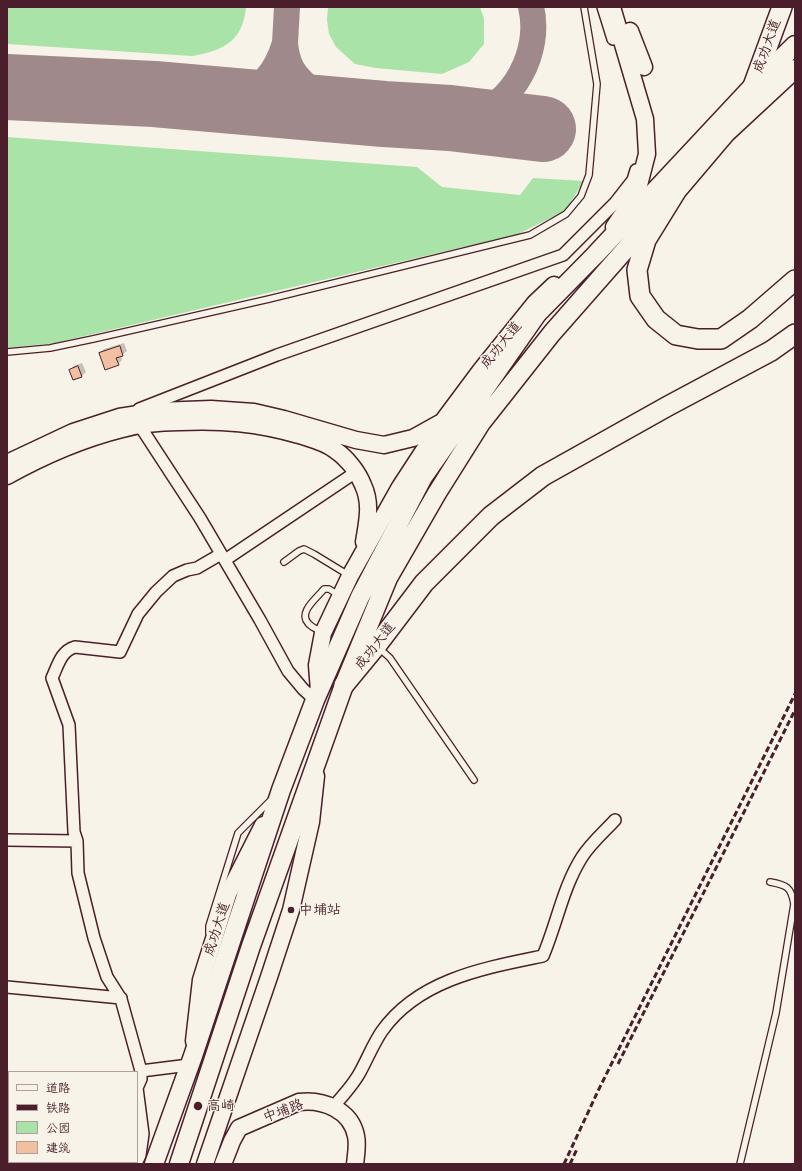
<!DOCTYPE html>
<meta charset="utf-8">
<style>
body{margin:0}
#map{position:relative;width:802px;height:1171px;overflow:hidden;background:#f7f3e8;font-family:Delius,"LXGW WenKai TC",sans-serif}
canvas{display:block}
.frame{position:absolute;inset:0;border:8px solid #4a1f2b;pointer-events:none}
.legend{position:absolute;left:8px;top:1071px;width:130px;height:92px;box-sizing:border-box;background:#f7f3e8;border:1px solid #b29e9c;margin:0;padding:5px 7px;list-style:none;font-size:12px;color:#4a1f2b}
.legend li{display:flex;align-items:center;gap:8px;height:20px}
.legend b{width:20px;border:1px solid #b29e9c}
</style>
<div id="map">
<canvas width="802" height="1171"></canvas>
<div class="frame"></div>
<ul class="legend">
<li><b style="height:5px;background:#f7f3e8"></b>道路</li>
<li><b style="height:5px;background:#4a1f2b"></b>铁路</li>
<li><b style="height:11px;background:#aae3a7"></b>公园</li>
<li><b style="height:11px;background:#f1c0a1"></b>建筑</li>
</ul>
</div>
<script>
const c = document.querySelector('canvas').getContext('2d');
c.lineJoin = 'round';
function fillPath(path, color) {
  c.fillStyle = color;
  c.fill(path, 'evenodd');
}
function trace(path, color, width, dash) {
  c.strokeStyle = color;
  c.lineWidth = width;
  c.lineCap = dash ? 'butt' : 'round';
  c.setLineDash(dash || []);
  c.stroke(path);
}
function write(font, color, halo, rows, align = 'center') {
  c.font = font + ' Delius,"LXGW WenKai TC",sans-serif';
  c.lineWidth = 3;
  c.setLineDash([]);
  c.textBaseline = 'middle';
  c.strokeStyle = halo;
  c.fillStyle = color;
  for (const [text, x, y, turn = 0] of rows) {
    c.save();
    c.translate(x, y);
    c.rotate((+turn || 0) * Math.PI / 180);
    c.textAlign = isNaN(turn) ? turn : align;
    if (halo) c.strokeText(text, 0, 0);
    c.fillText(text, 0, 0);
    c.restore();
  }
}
const green = new Path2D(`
 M7,7H246C243,41 223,51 192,56L7,44Z
 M328,7H480L484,19V44L469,62L442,74L376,68L355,64L336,47L329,34L327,20Z
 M7,137L417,167L442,187L520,195L533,178L584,181L565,211L510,238L459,248L55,343L7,348Z`);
const shadow = new Path2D(`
 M124,343L127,351L121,356L122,360L118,364L100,353L104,349Z
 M82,363L86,372L82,376L73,379L70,370L74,366Z`);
const taxiway = new Path2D(`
 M285,43L287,7
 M154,94C213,99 263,114 285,43C287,65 293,74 310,89C317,94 324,100 332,104C340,108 350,109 359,110C377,113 395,115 413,116C430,117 451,121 468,117C513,107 542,51 531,7`);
const runway = new Path2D(`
 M7,87L154,94L384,114L450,118L543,129`);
const building = new Path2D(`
 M120,346L123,356L116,358L119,365L105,370L99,353Z
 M78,366L82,377L73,380L69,370Z`);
const service = new Path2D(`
 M7,352L50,348L93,339L269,299L530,235L566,214L581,196L589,175L597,84L584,7
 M284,562L299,551L304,549L314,554L350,576
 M321,632C317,629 311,627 308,623C298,612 317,598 324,589H329L340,596
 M378,647L390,658L474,780
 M209,933V926L238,833L271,800
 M740,1164L776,1013L794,904C791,887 787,885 770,882`);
const minor = new Path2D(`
 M603,7L613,39
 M139,409L277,355L563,255L615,203L633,180L636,170
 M140,426L200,518L260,620L288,671L303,689L315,700
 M225,560L356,472
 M7,840L77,841
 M7,987L121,998
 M141,1071L121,999L107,977L94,938L78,873L77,841L74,832L69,725L52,678C58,665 61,651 75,647L120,652L138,614L156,592L173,576L187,570L197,568L221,554
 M333,1107C342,1097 352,1086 359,1074C367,1060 373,1044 382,1031C419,979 485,968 543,956C557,923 563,887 582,857C591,843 604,832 615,820
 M70,1164L86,1162
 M136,1164L140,1155L143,1134L137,1088L141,1079V1071L189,1065`);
const secondary = new Path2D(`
 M612,7L645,119L647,154L637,193L614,227
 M630,31L644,67
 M7,463L73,432L119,417L158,411L211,409L254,412L284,419L356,440L384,445L413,438L440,423
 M7,476C43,456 82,439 122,429C140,424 160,422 179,422C222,420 257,423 299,435C311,439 325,442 335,450C347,458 358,472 363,485C372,504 367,523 364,542
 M319,691L317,665L323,633L350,576L400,487L443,421L481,370L535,303L554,285
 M194,1041L201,980L228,894L263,825
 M239,1128L299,1102C323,1099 351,1110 356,1136C358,1145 356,1155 355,1164
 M205,1164L269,977L291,910L311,822L316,776
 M223,1164L232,1141L239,1128`);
const primary = new Path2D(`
 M154,1164L193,1056L281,790L315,700L360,597L423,477L537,314L596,254L753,86L795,45
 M179,1164L251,946L318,758L344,685L388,578L437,493L481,423L552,333L675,193L726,133L795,69`);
const trunk = new Path2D(`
 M753,86L782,7
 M675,193L646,240L637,270L640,296L656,319L676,335L698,339H721L750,319L795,280
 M344,685L377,645L424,583L491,516L543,476L668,406L771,351L795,334`);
const rail = new Path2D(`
 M618,1064L795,710
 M564,1164L598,1091L795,694
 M570,1164L577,1149`);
const markers = [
 [291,910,4,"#4a1f2b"],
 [198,1106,5,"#4a1f2b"]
];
const streetNames = [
 ["成功大道",767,46,-70],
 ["成功大道",501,345,-51],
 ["成功大道",375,646,-52],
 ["成功大道",217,929,-72],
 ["中埔路",283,1111,-20]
];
const poiNames = [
 ["中埔站",299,910],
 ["高崎",207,1106]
];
fillPath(green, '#aae3a7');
fillPath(shadow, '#0003');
trace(taxiway, '#a0898a', 26);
trace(runway, '#a0898a', 66);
fillPath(building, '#f1c0a1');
trace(building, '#4a1f2b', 1);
trace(service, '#4a1f2b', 8);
trace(minor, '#4a1f2b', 14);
trace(secondary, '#4a1f2b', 19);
trace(primary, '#4a1f2b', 21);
trace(trunk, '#4a1f2b', 22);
trace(service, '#f7f3e8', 5.5);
trace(minor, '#f7f3e8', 11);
trace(secondary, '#f7f3e8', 16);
trace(primary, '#f7f3e8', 18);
trace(trunk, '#f7f3e8', 19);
trace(rail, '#4a1f2b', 3, [6, 3]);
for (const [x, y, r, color] of markers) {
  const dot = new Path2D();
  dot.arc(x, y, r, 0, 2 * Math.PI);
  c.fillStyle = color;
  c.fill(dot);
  trace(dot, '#f7f3e8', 1.5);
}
write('14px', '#4a1f2b', '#f7f3e8', streetNames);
write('14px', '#4a1f2b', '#f7f3e8', poiNames, 'left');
</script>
